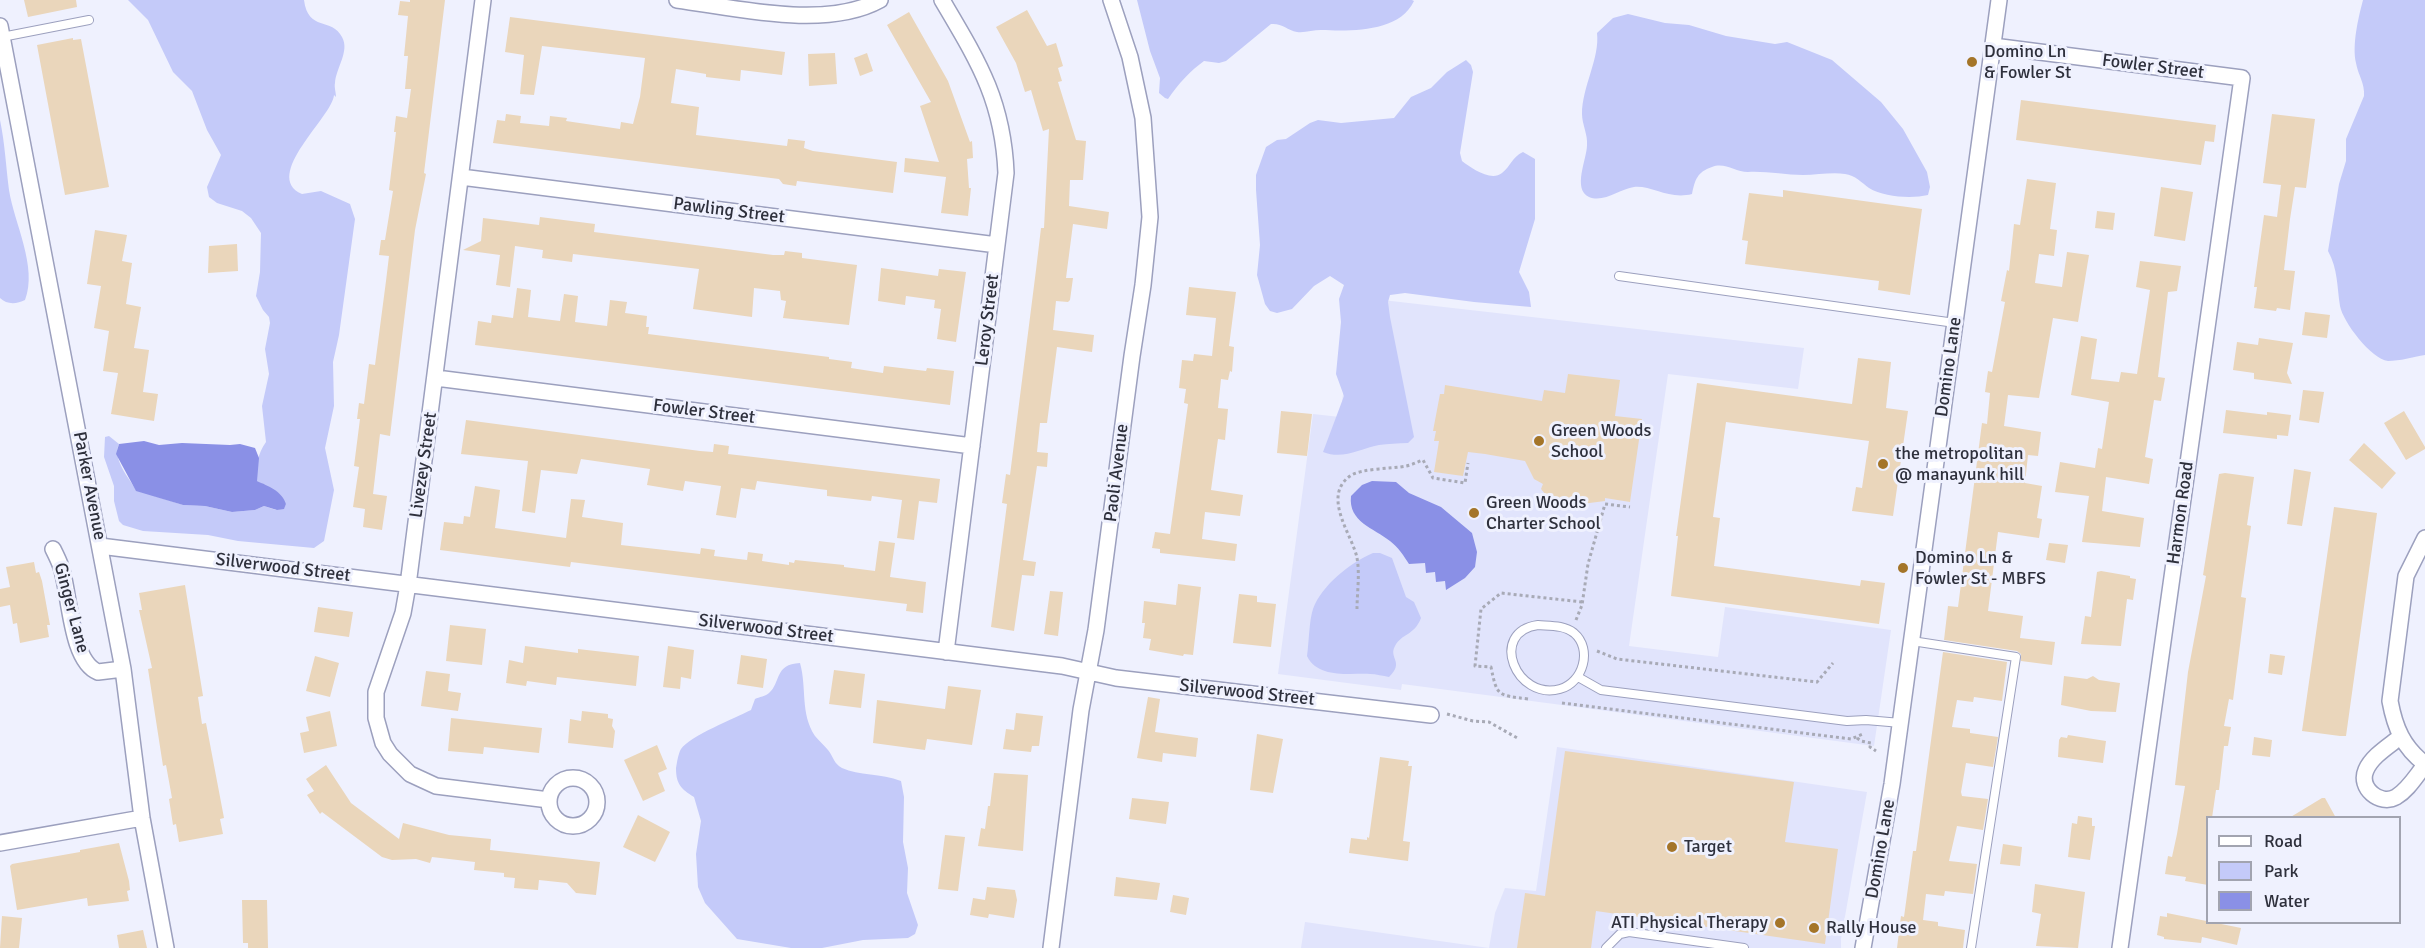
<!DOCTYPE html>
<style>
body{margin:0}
#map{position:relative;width:2425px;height:948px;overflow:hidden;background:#eff1fe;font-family:Signika,sans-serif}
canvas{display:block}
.legend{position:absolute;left:2206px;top:816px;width:195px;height:108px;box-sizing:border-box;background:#eff1fe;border:2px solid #a2a4b0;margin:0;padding:8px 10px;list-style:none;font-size:18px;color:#2e303c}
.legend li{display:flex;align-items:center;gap:12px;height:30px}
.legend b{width:30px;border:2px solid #a2a4b0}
</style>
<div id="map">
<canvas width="2425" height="948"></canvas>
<ul class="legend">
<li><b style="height:8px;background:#fff"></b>Road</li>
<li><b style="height:16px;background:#c4caf9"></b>Park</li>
<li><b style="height:16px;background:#8a90e6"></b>Water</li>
</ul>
</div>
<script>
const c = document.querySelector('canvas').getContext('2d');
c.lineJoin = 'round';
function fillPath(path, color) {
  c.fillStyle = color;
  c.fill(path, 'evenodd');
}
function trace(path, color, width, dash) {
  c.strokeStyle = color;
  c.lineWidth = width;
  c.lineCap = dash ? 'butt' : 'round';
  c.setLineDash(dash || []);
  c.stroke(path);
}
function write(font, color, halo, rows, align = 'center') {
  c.font = font + ' Signika,sans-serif';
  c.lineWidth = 6;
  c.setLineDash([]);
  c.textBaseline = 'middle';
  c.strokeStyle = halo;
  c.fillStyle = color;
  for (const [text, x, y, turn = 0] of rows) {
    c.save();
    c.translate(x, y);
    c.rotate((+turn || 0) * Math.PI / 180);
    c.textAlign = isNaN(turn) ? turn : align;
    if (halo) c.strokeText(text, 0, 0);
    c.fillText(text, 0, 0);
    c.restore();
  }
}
const built = new Path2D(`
 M1356,297L1804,348L1798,389L1668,374L1629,646L1718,657L1725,607L1891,630L1874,746L1402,684L1401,690L1278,674L1313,414L1340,417Z
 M1557,747L1867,792L1841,939V948H1301L1305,922L1489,948L1495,913L1505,888L1536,891Z`);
const green = new Path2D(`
 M128,0H304C308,32 332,17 342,37C350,51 336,68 335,83C334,87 336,92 336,97L334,95C333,116 261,176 302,194L321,191L350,204L355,219L339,335L333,362L334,406L325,448L334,490L324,541L314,548L238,541L208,535L143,531L123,525L119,521L114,501V486L104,457L105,437L109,436L119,444C112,459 129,478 136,490L183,505L205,506L232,512L255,510L264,506L276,510L284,508L286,504L277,492L257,481C255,467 258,453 266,442L262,406L269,374L265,349L270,323L269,317L263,310L256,296L260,272L261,233L251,218L242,211L217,203L209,197L207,187L221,155L207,130L192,91L173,72L148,20Z
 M1137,0H1412L1414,1C1399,33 1350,31 1321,30C1313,30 1305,33 1297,32C1287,30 1282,23 1271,24L1226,61L1219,63L1204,61C1190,71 1178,84 1168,99L1165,98L1159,93L1160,78L1150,51Z
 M2363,0H2425V355C2413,357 2400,361 2388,361C2371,359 2343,322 2340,306C2337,287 2338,269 2328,251L2339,184L2346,161V139L2364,96C2365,83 2358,75 2356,63C2352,45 2358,19 2363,0Z
 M1628,14L1665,23L1689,25L1726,36L1775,44L1787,42L1832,60L1881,102L1903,129L1927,172L1930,187L1928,195C1911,199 1884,197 1869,188C1862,183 1855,175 1845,174C1832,172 1817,175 1803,175C1785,175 1766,171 1748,172C1735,172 1725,162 1712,167C1697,172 1695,180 1692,194C1669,200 1651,185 1634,187C1620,189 1604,203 1589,197C1572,189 1587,159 1587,145C1588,135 1582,124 1582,114C1582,87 1600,58 1597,33L1613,18Z
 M1466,60L1471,65L1473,72L1460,153L1462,161C1471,168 1491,182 1502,173C1511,166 1512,157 1523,152L1535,159V219L1519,272L1529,292L1531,307L1474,302L1405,293L1390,295L1388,302L1390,317L1414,437L1408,443C1398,443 1388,444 1379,445C1359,449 1343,460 1323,452L1344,396L1336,374L1341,322L1339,299L1344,285L1330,276L1314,286L1292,309L1277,313L1270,311L1265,304L1257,275L1260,245L1256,190V175L1266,147L1277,140L1286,139L1310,123L1318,120L1341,123L1394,118L1411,97L1431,88L1447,72Z
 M0,120C5,144 6,167 9,190C14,223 38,267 25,300C17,304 7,305 0,298Z
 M1373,553H1380L1392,558L1406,597L1414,602L1421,618C1414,636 1402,633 1395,646C1388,658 1405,662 1389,677C1383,676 1376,674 1370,674C1350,673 1318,679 1307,656C1309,643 1309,621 1313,609C1322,585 1350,563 1373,553Z
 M800,663C807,688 800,713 815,736C819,741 824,745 828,750C833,756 834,764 842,768C859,776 881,773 901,781L904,797L903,842L908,868L907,893L918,925L915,934L908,938L863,940L822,948H791L737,939L705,903L698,887L696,854L701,821L694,797C681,789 676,784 676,768C677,763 678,754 681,749C690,736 735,718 751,710L755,699C759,697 766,696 769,693C781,683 774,664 800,663Z`);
const water = new Path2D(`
 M144,441L159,445L182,443L230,445L240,444L255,448L259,458L257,481C268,486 282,491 286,504L284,509L277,510L264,506L255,510L232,512L205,506L183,505L136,491L116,454L119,444Z
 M1372,481L1396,482L1409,493L1441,507L1472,533L1477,552L1475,567L1465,578L1446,590L1445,581L1436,582L1435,572L1426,573L1425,563L1409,564C1404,556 1398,547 1390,541C1374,528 1348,522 1351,496L1362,485Z`);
const building = new Path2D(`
 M24,0H76L77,7L28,17Z
 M410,0H445L424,173L426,174L415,230L390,436L380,434L373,494L387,496L382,530L363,527L365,509L353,507L359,467L354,466L360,419H357L359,403L364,404L369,364L375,365L386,281L389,256L379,255L381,240H385L393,191L389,190L396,132H394L396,116L407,118L411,89H405L408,56H404L408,16L398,15L400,1L410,2Z
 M1027,10L1047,46L1056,43L1063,66L1058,68L1062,81L1058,82L1076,140L1086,141L1083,180H1070L1069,206L1109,212L1107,229L1073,224L1066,278H1073L1070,300L1068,302L1056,301L1053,330L1094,335L1092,352L1057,347L1047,423H1040L1037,452L1048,453L1047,467L1037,466L1023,560L1036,562L1034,576L1022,575L1014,631L991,627L1007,504L1002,503L1006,474L1010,475L1036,270L1041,228H1044L1049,129L1043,131L1031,90L1025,92L1016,63L996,27Z
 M909,12L948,81L970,142L972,141L973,158L967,159L969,188H971L968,216L941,213L946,177L904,172L905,158L939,162L920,106L931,102L887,25Z
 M510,17L785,52L782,75L741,70L740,81L706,77V74L676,69L671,103L699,107L696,135L787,146L788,139L805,141L804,148L813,151L897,162L893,193L797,181L796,186L783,184L779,179L493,143L497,120L505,121L506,114L521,116L520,123L549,126L550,116L567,118L566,121L620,129L621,122L633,124L640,97L645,58L542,46L534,95L520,94L524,55L505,52Z
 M73,38V40L81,39L109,187L65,195L37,45Z
 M835,53L837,84L809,86L808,54Z
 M867,53L873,71L860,76L854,58Z
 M2021,100L2216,125L2214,142L2205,141L2201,165L2016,140Z
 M2272,114L2315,119L2306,188L2295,187L2290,219L2284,270L2295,271L2290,310L2277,308L2276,311L2254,308L2257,287H2254L2264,215L2277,217L2281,185L2263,183Z
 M2027,179L2056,183L2050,229L2057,230L2054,256L2039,254L2035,283L2062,287L2067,252L2089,255L2078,322L2053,318L2039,398L2008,395L2004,426L2041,432L2038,456L2028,455L2025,483L2042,486L2037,518L2042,519L2039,538L1998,532L1988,611L2023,616L2020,638L2055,642L2052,665L2021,661V654L2017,651L1944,640L1948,606L1958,607L1982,423L1987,424L1990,393L1985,392L1988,371L1992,372L2005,302L2001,301L2007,270L2009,271L2014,224L2020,225Z
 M2161,187L2193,192L2185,241L2154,236Z
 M1783,190L1922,209L1910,295L1878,290L1879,281L1745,264L1748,241L1742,240L1749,193L1783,197Z
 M2097,211L2115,213L2113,230L2095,228Z
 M540,217L595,224L594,232L773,255H784L785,251L802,253V258L857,265L849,325L783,318L786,301L781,300L780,291L754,288L752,317L693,309L699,269L573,254L572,262L542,258L543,250L515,246L510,287L496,285L500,255L463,250L481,241L483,218L539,225Z
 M95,230L127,235L122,261L132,263L126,304L141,307L134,348L149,350L143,392L158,394L154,421L111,414L118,373L103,371L109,331L94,328L101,286L87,284Z
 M237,244L238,271L208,273L209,246Z
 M2140,261L2181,266L2177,291L2168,292L2158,377L2165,378L2161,401L2154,400L2145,457L2153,459L2149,484L2106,477L2102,511L2144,518L2140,547L2082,542L2089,496L2055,492L2060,462L2095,468L2098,448L2102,449L2109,402L2071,395L2081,336L2097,339L2091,379L2119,382L2121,372L2137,374L2150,290L2136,287Z
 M881,268L938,276L939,269L966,272L956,342L937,339L941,309L934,308L935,300L906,296L905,305L878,301Z
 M1189,287L1236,292L1229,346L1234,347L1232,372L1230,371L1228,380L1221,379L1218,408L1228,409L1225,440L1218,439L1211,490L1243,495L1240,516L1205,512L1202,539L1237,544L1235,561L1160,553V549L1152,548L1155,532L1170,534L1188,404L1184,403L1186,389L1179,388L1182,360L1193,361L1194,354L1212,356L1216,318L1186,315Z
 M517,288L531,290L528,317L560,321L564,294L578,296L575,322L607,326L610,300L627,302L625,313L647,316L646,327H649L648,334L829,357V359L852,362L851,368L883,373L884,366L926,371L927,368L954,371L950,405L475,345L478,321L491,323L492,315L513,318Z
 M2305,312L2330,315L2327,338L2302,335Z
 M2259,338L2293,343L2287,373L2292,384L2254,379V373L2233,370L2237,342L2258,345Z
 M1858,358L1891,362L1886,408L1908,411L1893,516L1852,511L1856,487L1862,488L1869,441L1726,422L1713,517L1720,518L1714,566L1860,586L1861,580L1885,583L1879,624L1671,596L1678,536H1676L1697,383L1852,404Z
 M1568,374L1620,380L1615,416L1642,419L1630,502L1605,498V501L1551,508L1546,495L1541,489L1543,484L1534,479L1525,461L1485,454L1468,452L1463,476L1434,472L1439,441H1434L1436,431H1433L1440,394H1444L1445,385L1542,401L1544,390L1565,393Z
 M2303,390L2324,392L2319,423L2299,420Z
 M2226,410L2267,415V412L2291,415L2288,436L2277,435V439L2223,433Z
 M1281,411L1312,414L1307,456L1277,453Z
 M2404,411L2425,447V449L2406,460L2384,423Z
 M466,420L700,451L713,452L714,444L729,446L728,454L940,479L937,503L919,501L914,540L897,538L902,500L872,496L871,501L827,496V490L757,481L755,490L741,488L736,518L716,515L721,486L685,481L683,491L647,485L650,469L581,459L577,474L541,470L535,513L522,511L528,461L461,454Z
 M2364,443L2396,473L2382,489L2349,460Z
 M2294,469L2311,472L2302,526L2287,524Z
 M2225,473L2254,477L2247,525L2251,526L2241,597L2246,598L2233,700L2229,699L2224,726L2231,727L2228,746H2224L2219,790H2216L2212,818H2208V885L2185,881L2186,877L2165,874L2168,856L2172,857L2177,834L2185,786L2175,785L2188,672L2206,576L2203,575L2219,474Z
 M475,486L500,490L495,528L566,538L571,499L585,500L582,517L623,523L621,545L700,554L701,548L715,550L714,556L747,560L748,552L763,554L762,561L789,565V562L794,563L795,560L844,565V567L875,571L879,541L895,543L890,577L926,582L923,613L906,611L907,604L571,562L570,567L440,550L444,522L463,524L464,516L470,517Z
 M2334,507L2377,513L2346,736H2340L2302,731Z
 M2049,543L2068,545L2065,563L2046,560Z
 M34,562L36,573L39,572L42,581L50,625H47L49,637L20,643L17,623L13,624L10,605L0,607V589L10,587L6,567Z
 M2101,571L2130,576V578L2136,579L2133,600L2127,599L2121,646L2081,644L2085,616L2091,617L2097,572Z
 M1178,584L1201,587L1193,655L1184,654L1183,656L1149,650L1151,639L1143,638L1145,623H1142L1144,601L1176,605Z
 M185,585L203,696L198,697L202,724L206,723L224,818L220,819L223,834L179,842L176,824L173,825L169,799L172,798L166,765L163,766L148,669L152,668L139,610H142L139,593Z
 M1050,591L1063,592L1058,636L1044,634Z
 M1239,594L1257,596V602L1276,604L1271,647L1233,643Z
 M318,607L353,612L349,637L314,632Z
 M450,625L486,629L482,665L446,661Z
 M525,646L578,653V649L639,656L636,686L557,677L556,685L527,681L526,686L506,683L509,660L523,663Z
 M668,646L694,650L691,679L681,677L680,689L663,687Z
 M1943,652L2007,662L2002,701L1974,697L1973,702L1957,700L1952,727L1970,729V733L1998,737L1993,767L1966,763L1961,792L1962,796L1988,799L1983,830L1957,826L1949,861L1977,864L1973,894L1945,891L1944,896L1926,894L1923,920L1938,922V926L1965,930L1963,948H1897L1901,916L1904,917L1913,851H1916Z
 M2270,654L2285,656L2282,675L2268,673Z
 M741,655L767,659L763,688L737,684Z
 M315,656L339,663L330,697L306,691Z
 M834,670L865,674L861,708L829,704Z
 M426,671L450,674L448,691L461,693L458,711L421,706Z
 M2064,676L2087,679L2093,676L2099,680L2120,683L2116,712L2091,711L2061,705Z
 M948,686L981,690L972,745L927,739L925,750L873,743L877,700L945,709Z
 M1148,697L1160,699L1155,732L1198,738L1196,757L1163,753L1162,762L1137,758Z
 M330,711L337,746L304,753L300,733L309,731L306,717Z
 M582,711L608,714V718L613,719L612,726L615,731L613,748L568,743L570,719L581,721Z
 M1016,713L1043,716L1039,746H1032L1031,752L1003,749L1006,729L1014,730Z
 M451,718L542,728L539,753L484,747L483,754L448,751Z
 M1257,734L1283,739L1273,793L1250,790Z
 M2068,735L2106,741L2103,763L2058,757L2059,740L2061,737L2067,738Z
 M2254,737L2272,740L2270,757L2252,755Z
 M657,745L667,769L658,773L665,791L643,801L624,760Z
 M1565,751L1794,782L1785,842L1838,849L1825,944L1596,911L1591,948H1517L1525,893L1545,896Z
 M1380,757L1409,761L1408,766H1412L1403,841L1410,842L1408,861L1349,853L1351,838L1367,840V837L1369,838Z
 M326,765L351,803L399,839L403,823L449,835L491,839L490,850L600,862L596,895L576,893L567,883L539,880L538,890L514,888L515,878L504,877V873L474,870L475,862L432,857L430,863L416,859L392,860L382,857L322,812L320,814L307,795L314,791L306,779Z
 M994,773L1028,775L1023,851L978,846L981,828L985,829L988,806H990Z
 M1132,798L1169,802L1166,824L1129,819Z
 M2322,798H2325L2336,818H2289Z
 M638,815L670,832L655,862L623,847Z
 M2078,816L2092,818V826H2095L2090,860L2068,857L2072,823L2077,824Z
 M945,835L965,837L958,891L938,889Z
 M119,843L129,881L130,890L127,891L129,901L88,906L87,898L17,910L10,866L12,864L80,852V850Z
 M2003,844L2022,847L2020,866L2000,864Z
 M1116,877L1160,883L1157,900L1114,896Z
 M2035,884L2085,892L2078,948L2036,946L2041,914L2032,912Z
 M987,887L1015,890L1017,900L1014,918L989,914L988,918L970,915L973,898L985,900Z
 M1173,895L1189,898L1186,915L1170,912Z
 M242,900H267L268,948H248V943H243Z
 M2167,913L2241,928L2237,945L2202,937L2201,943L2164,939V937L2157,935L2160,916L2167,917Z
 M2,916L22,918L19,948H0Z
 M143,930L147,948H119L117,935Z`);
const path = new Path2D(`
 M1357,609C1357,593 1360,574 1357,558C1353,536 1321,497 1350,476C1361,468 1392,469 1406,466C1412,465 1417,462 1423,460L1433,478L1465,483L1468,463
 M1576,620L1582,605L1588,564L1605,504L1630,507
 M1597,651L1617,659L1817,682L1833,663
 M1528,699C1498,695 1497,697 1491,667L1475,666L1481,609L1501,593L1582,602
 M1562,703L1851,739L1863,734
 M1447,714L1473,721L1489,722L1519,739
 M1857,738L1861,741L1871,743L1870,747L1876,751`);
const service = new Path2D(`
 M2,37L89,20
 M1619,276L1955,323
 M1538,625C1550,626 1564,625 1574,633C1593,649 1583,683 1560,689C1516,701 1488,632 1538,625Z
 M1912,641L2016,657L1971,948
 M1578,677L1601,690L1847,721L1866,720L1901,723
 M1606,948L1620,934L1629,932L1744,948`);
const minor = new Path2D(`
 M483,0L408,585L403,613L376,692V718L383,743L390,754L410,774L436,786L549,800
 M677,0C737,8 826,30 880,0
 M942,0C978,61 1003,100 1006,173L946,652
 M0,26L123,669L142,818L166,948
 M1993,46L2242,78L2120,948
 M461,177L997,245
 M436,378L972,446
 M2425,538L2406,576L2390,701C2395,728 2403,747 2425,764
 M100,546L1062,666L1116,678L1431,715
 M53,549C56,555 59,561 61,567C70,593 70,661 98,672L123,669
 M2400,737C2389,746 2372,756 2366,770C2358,788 2380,806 2396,797C2408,790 2416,776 2425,765
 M549 802a24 24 0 1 1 48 0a24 24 0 1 1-48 0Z
 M0,843L142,818
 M1051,948L1081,710L1096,630L1132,356L1143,285L1150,217L1143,118L1130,57L1111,0
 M1863,948L1892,784L1999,0`);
const markers = [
 [1972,62,6,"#a47529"],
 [1539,441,6,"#a47529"],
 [1883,464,6,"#a47529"],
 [1474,513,6,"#a47529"],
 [1903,568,6,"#a47529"],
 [1672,847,6,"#a47529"],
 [1780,923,6,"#a47529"],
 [1814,928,6,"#a47529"]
];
const poiNames = [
 ["Domino Ln",1984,52],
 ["& Fowler St",1984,73],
 ["Green Woods",1551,431],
 ["School",1551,452],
 ["the metropolitan",1895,454],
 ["@ manayunk hill",1895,475],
 ["Green Woods",1486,503],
 ["Charter School",1486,524],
 ["Domino Ln &",1915,558],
 ["Fowler St - MBFS",1915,579],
 ["Target",1684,847],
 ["ATI Physical Therapy",1768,923,"right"],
 ["Rally House",1826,928]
];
const streetNames = [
 ["Fowler Street",2153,67,7],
 ["Pawling Street",729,211,7],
 ["Leroy Street",988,320,-83],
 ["Domino Lane",1949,367,-82],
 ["Fowler Street",704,412,7],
 ["Livezey Street",424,465,-82],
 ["Paoli Avenue",1117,473,-83],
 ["Parker Avenue",89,486,79],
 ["Harmon Road",2181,513,-82],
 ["Silverwood Street",283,568,7],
 ["Ginger Lane",71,608,75],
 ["Silverwood Street",766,629,7],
 ["Silverwood Street",1247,693,6],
 ["Domino Lane",1881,849,-80]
];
fillPath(built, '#e1e4fc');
fillPath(green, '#c4caf9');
fillPath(water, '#8a90e6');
fillPath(building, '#ead6bb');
trace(service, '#9ca0be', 10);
trace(minor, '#9ca0be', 18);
trace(path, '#a8aab6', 3, [3, 3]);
trace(service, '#fff', 8);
trace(minor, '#fff', 15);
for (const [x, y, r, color] of markers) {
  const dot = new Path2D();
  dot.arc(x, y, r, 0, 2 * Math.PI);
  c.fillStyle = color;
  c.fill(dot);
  trace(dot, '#eff1fe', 2);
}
write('18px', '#2e303c', '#eff1fe', poiNames, 'left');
write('18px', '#2e303c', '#eff1fe', streetNames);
</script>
